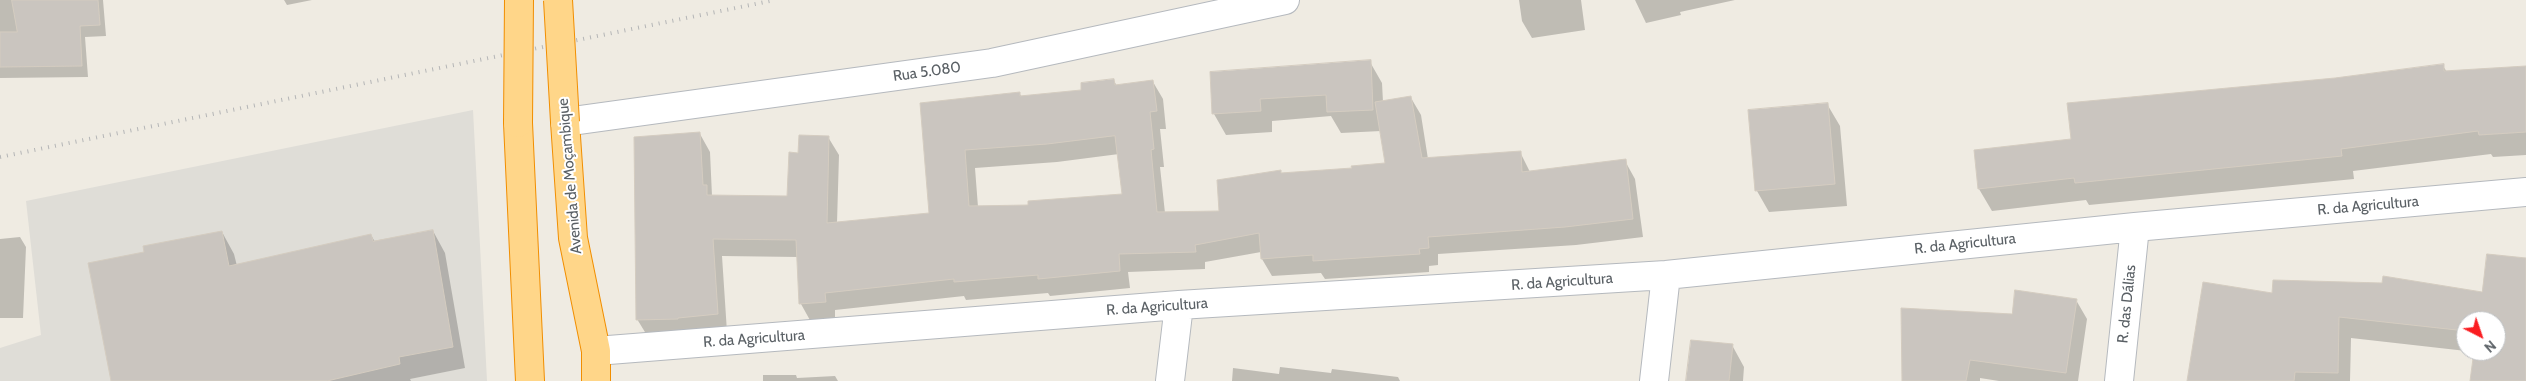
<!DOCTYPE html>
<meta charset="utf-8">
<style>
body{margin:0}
#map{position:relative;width:2526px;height:381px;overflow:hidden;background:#efebe2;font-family:Cabin,sans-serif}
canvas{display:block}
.north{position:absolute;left:2456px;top:311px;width:50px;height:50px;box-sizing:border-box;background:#fff;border:1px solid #bdbfc1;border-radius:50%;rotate:139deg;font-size:14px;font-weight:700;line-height:20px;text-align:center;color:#5a6065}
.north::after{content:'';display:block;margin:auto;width:18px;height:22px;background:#fa1d21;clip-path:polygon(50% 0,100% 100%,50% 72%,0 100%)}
</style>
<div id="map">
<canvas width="2526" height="381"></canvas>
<div class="north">N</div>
</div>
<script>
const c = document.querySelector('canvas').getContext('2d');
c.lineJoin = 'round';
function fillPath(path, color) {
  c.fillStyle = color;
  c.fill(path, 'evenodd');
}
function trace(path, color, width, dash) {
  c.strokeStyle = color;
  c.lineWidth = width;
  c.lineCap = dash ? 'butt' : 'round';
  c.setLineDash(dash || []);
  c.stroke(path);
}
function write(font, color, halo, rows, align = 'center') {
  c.font = font + ' Cabin,sans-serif';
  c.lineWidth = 4;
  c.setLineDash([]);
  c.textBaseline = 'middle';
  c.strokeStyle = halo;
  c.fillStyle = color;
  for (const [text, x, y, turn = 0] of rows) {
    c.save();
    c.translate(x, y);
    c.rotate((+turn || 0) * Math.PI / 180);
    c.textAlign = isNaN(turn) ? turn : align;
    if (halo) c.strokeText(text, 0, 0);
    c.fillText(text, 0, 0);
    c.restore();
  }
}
const industrial = new Path2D(`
 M473,110L487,381H0V348L41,335L26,201Z`);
const shadow = new Path2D(`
 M0,0H103L106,36L85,37L88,77L0,78Z
 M284,0H312L287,5Z
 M1519,0H1581L1585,30L1532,38L1522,21Z
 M1635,0H1735L1680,12L1681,15L1646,23Z
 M1370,62L1382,83L1383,102L1411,98L1421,115L1428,159L1520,152L1530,172L1625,161L1635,179L1643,237L1576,245L1438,254V265L1429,266V272L1325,279L1321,273L1272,276L1262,259L1261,252L1205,262V269L1128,272L1130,288L1050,296L1048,293L966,300L964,296L835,310V320L811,322L801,304L798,257L722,256L727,332L648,337L637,319L700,134L710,152L712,196L788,197L800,154L828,137L839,155L837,223L931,214L921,104L1019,93L1022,97L1083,91L1114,81L1117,86L1153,82L1163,99L1166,129H1160L1164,167H1160L1165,213L1221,212L1282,175L1353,169L1387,164L1381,131L1341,133L1331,116L1272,121V132L1226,135L1214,114ZM1119,154L1123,195L1029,206L978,207L975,168L1057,162Z
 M2443,66L2447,72L2526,68V155L2493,157L2491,154L2353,171L2354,179L2089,205L2086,200L1992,211L1979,189L2072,140L2335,80Z
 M1827,104L1840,126L1847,206L1769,212L1757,191L1750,111Z
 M433,231L445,253L465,368L410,379L411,381H112L145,253L222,232L234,254L237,266L371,235L375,242Z
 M20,237L26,247L23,318H0V239Z
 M2526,260V381H2471L2475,352L2351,338L2350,381H2188L2274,295L2483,294ZM2466,321H2496V351H2466Z
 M2076,300L2087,319L2078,381H1999L1980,378V381H1904L2013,315Z
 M1732,345L1744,367L1743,381H1688Z
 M1280,367L1331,373L1332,369L1398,377L1400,381H1232L1233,368L1279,374Z
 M763,375H796L797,378L835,376L838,381H763Z`);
const building = new Path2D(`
 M12,0H98L100,25L80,26L82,66L0,67V32H17Z
 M1371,60L1373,110L1327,112L1326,95L1260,99L1261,111L1212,114L1210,72Z
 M2444,64V71L2526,66V132L2479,135L2478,131L2341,149L2342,156L2075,183L2074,178L1978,189L1974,150L2071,139L2067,103L2335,78Z
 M1114,79L1115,85L1153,80L1157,111L1150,112L1154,149L1151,150L1157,212L1219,211L1217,180L1281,170V173L1352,168L1351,166L1385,163L1375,102L1411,96L1422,158L1521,151L1522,172L1626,159L1633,219L1565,227L1428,237L1429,248L1419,249L1420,254L1313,261V255L1261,259L1259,233L1195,245L1196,252L1119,254L1120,271L1038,279V275L954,282V279L825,293L826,302L799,304L796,240L713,239L718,314L678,318V319L636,320L634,137L700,132L703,185H707V195L787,196L789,152L798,153L799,135L829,136L827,223L929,213L920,103L1020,92V96L1081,90V83ZM1115,136L1122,194L1028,201V205L969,206L965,150L1047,144Z
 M1828,103L1835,184L1755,191L1748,110Z
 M433,230L453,347L399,357L400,364L327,381H111L88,263L144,252L143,246L222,231L229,266L371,234L373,241Z
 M2487,254L2526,258V381H2470L2474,351H2496V321H2466V331L2339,317L2338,373L2295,372L2294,381H2187L2203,282L2272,293L2273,280L2382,283L2383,276L2482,292Z
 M2015,290L2077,299L2066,373L1970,360L1966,381H1902L1901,308L2012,314Z
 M1691,340L1733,344L1729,381H1686Z`);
const minor = new Path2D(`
 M565,122L992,63L1285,0
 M596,351L1179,305L1666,275L2135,227L2526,192
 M1170,381L1179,305
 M1654,381L1666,275
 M2119,381L2135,227`);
const highway = new Path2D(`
 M565,122L573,238L596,351V381
 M518,123L530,381`);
const rail = new Path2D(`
 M0,157L775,0`);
const highwayBridge = new Path2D(`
 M558,0L565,122
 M518,123L519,0`);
const streetNames = [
 ["Rua 5.080",927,72,-8],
 ["Avenida de Moçambique",570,176,-95],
 ["R. da Agricultura",2368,206,-5],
 ["R. da Agricultura",1965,244,-6],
 ["R. da Agricultura",1562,282,-4],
 ["R. das Dálias",2127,304,-84],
 ["R. da Agricultura",1157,307,-4],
 ["R. da Agricultura",754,339,-4]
];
fillPath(industrial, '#dfddd7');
fillPath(shadow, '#0003');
fillPath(building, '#cac5bf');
trace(building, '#d4ccc0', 1);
trace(minor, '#b5b9be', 30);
trace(highway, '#f18e00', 30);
trace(minor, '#fff', 28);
trace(highway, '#ffd689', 28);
trace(rail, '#b4b5b6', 4, [1, 6]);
trace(highwayBridge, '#f18e00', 30, []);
trace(highwayBridge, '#ffd689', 28);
write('15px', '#5a6065', '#fff', streetNames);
</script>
